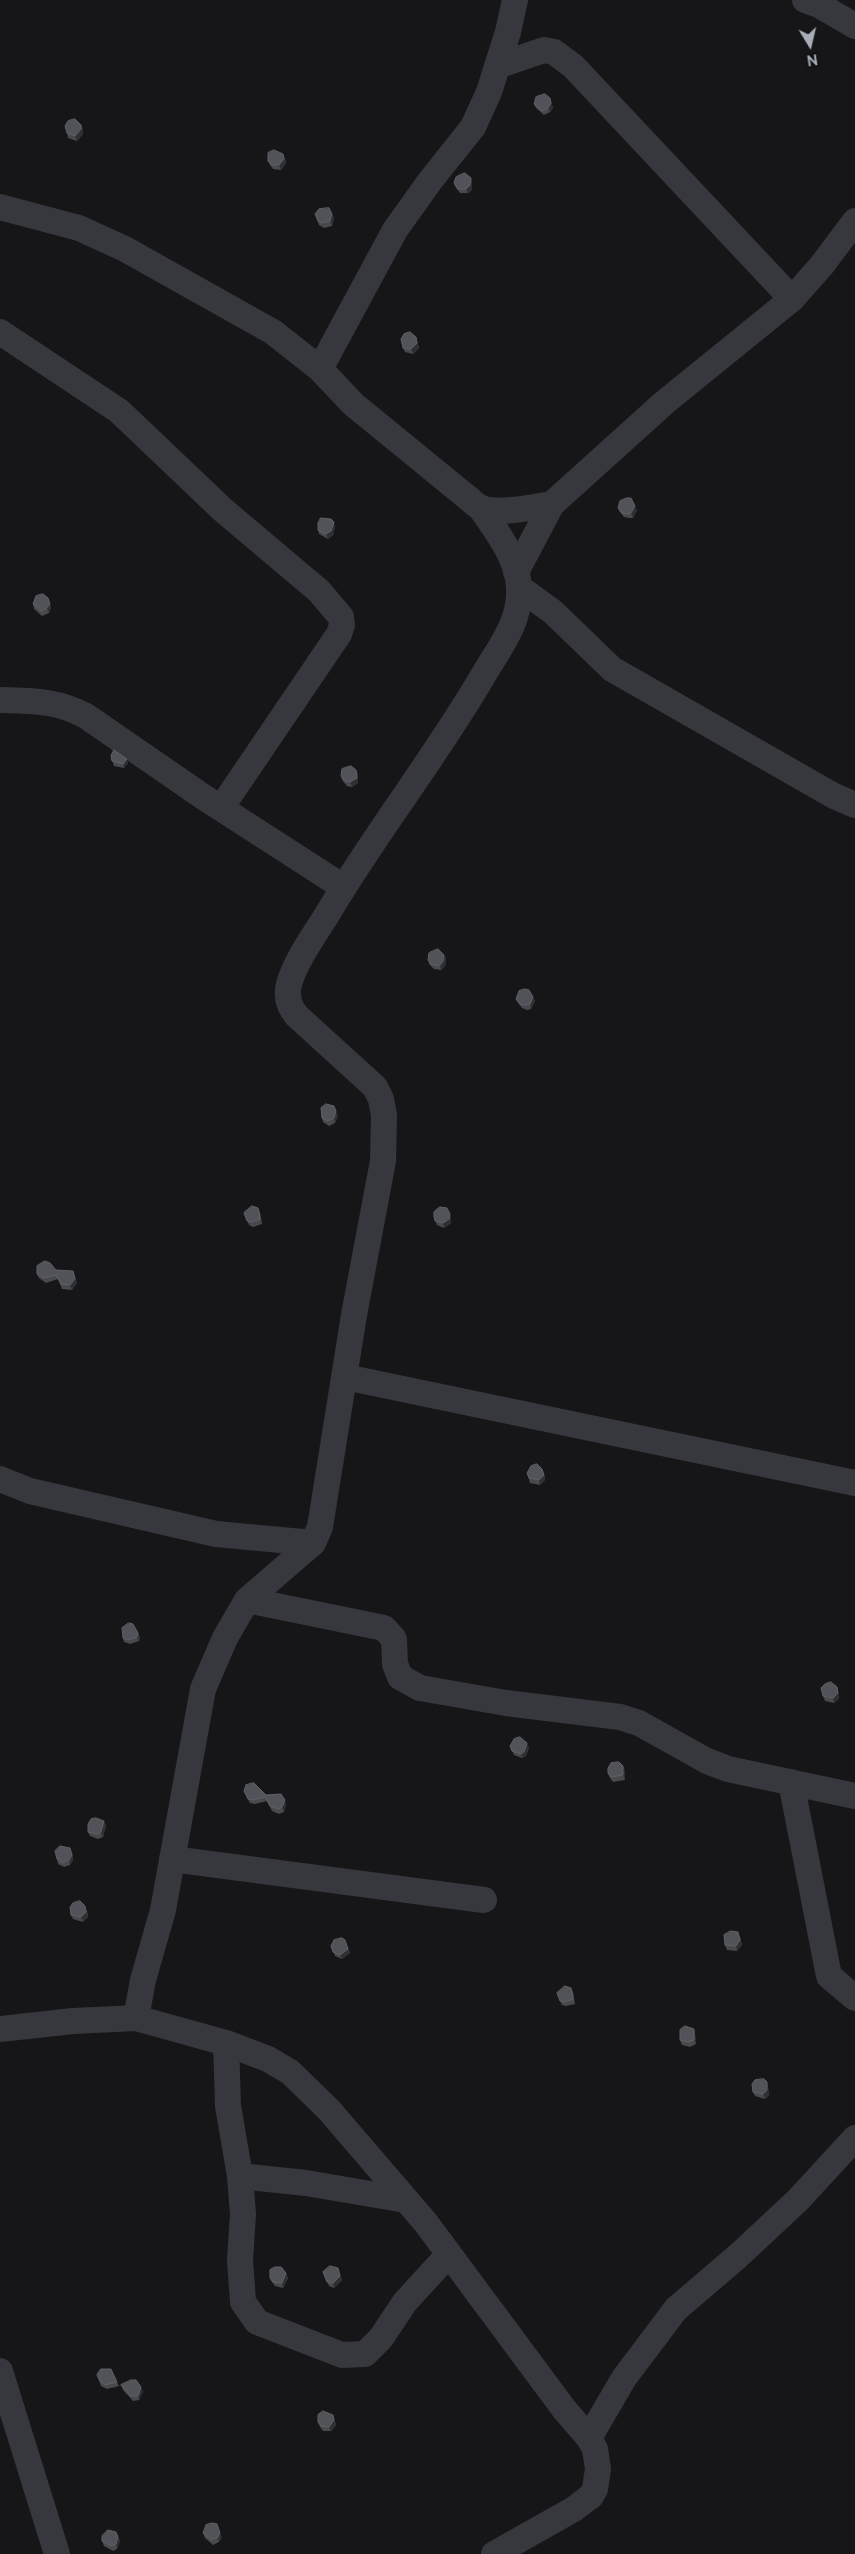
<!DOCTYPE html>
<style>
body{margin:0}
#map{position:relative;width:855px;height:2554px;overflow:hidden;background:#161618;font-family:Raleway,sans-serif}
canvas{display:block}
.north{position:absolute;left:785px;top:20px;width:50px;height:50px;-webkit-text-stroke:4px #111113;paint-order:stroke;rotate:171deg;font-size:14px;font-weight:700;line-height:20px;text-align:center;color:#a8adb8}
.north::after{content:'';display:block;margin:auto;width:18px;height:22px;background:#a8adb8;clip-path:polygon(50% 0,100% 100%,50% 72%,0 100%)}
</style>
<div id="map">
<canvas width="855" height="2554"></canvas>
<div class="north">N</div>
</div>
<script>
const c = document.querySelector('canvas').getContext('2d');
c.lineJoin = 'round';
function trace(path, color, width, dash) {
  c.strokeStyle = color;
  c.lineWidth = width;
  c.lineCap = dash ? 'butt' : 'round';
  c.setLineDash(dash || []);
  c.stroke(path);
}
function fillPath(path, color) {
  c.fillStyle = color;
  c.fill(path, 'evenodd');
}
const minor = new Path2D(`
 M805,0L819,5L855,26
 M497,66L544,50L554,52L573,66L792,299
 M0,207L79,228L125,249L273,332L320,369L353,404L468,498C472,501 476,506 481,508C497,515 534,507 552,504L665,402L792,299L822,265L855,221
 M0,332L119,411L223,510L319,591L341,617L342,625L339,634L221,808
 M320,369L395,230L430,181L473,127L489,92L508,32L515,0
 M480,507C496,531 518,558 519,588C521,621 500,647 484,674C437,755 379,828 331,908C317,932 297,957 289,984C286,996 289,1007 297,1016L375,1087L381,1099L384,1115L383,1161L354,1315L320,1527L313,1543L247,1600L225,1638L203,1689L163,1910L143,1980L136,2018L226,2043L268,2059L290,2072L329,2110L426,2223L564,2409L589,2438L595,2449L598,2469L595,2489L591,2496L574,2509L494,2554
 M516,572L552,504
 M520,588L553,612L612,669L834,796L855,805
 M0,700C33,701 56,700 86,716L202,796L343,887
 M345,1377L855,1483
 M0,1479L30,1491L216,1534L313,1543
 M247,1600L384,1628L394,1639L395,1664L400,1677L420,1688L506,1703L620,1717L639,1723L707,1761L728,1769L855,1796
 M791,1782L829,1976L855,1998
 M172,1859L484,1900
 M0,2029L73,2021L136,2018
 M226,2043L228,2106L240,2176L243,2214L240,2260L243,2302L257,2322L342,2355L365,2354L381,2338L405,2302L449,2254
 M240,2176L306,2183L406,2200
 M0,2371L57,2554
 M589,2438L624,2378L676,2309L738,2256L798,2200L855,2138`);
const wall = new Path2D(`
 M551,102L553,108L550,112L544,115L536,108L534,104Z
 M81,125L83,129V134L77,141L68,138L67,133Z
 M285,158L286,163L281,170L273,169L270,165L268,161Z
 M471,178L472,183V190L468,193H460L456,188L454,183Z
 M315,214H332L334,218L332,226L324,228L319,225Z
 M417,341L419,348L413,354L405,352L403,348Z
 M618,508L637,510L633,518H629L624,517L620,512Z
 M335,527L333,535L328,539L319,534L318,530Z
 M48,598L51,608L49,613L42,616L34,609L33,604Z
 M111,756L128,763L124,768L114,766Z
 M358,774V783L352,787L347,786L342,780L341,776Z
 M444,955L446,959L445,966L441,970L434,969L429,964L428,960Z
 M533,997L535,1001L531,1009L527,1010L522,1008L518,1003L516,999Z
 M338,1115L335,1123L329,1126L323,1122L322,1118Z
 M258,1208L260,1212L262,1224L253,1227L249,1225L244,1213Z
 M434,1216L451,1218V1223L444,1228L437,1225Z
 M56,1270L73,1271L77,1283L72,1290L62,1289L58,1279L46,1283L39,1278L37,1274Z
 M527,1473H544L545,1480L540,1485L530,1483Z
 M138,1633L140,1637L139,1641L130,1644L124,1642L123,1638Z
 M838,1691L839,1698L834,1703L825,1701L823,1696Z
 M510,1746L529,1747L526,1756L522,1758L514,1755Z
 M625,1770V1780L613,1782L610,1778L608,1773Z
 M244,1791L266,1795L286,1804L284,1812L279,1814L272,1811L267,1801L255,1804L250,1803Z
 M104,1821L106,1826L103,1837L98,1839L90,1836L88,1832Z
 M72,1853L73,1860L70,1865L64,1867L58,1864L57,1859Z
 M87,1910L88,1917L83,1922L73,1919L71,1915Z
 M740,1937L742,1945L737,1951L727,1950L725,1945Z
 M345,1940L350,1953L342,1959L335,1956L331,1946Z
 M571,1988L573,1992L575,2004L566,2006L562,2005L557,1993Z
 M694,2029L695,2033L696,2044L690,2047L682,2045L680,2040Z
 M768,2087L769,2095L765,2099L755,2096L753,2092Z
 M338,2268L342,2280L334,2288L329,2286L323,2272Z
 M286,2273L288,2278L283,2288L275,2286L272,2282L270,2278Z
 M97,2375L117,2382L119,2386L107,2389L101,2386Z
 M121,2385L143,2391L139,2400L133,2401L123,2390Z
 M333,2415L336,2425L331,2431H323L320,2427L318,2422Z
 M203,2533L222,2537L219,2542L213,2545L205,2538Z
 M118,2537L120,2541L117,2549L113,2551L104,2546L102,2541Z`);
const shadedWall = new Path2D(`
 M550,98L553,108L550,112L548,108Z
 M81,125L83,129V134L77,141L75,136Z
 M283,154L286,163L281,170L279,165Z
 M471,178L472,183V190L468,193L466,189Z
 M332,214L334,218L332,226L330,221Z
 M416,337L419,348L413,354L411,349Z
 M635,506L637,510L633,518L631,513Z
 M334,522L335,527L333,535L328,539L326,534Z
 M48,598L51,608L49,613L47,608Z
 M127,759L128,763L124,768L123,764Z
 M356,770L358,774V783L352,787L350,782Z
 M444,955L446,959L445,966L441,970L440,965Z
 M533,997L535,1001L531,1009L530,1004Z
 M336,1111L338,1115L335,1123L334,1118Z
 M450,1214L451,1218V1223L444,1228L443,1223Z
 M73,1271L77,1283L72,1290L70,1285Z
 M542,1469L545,1480L540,1485L539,1480Z
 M138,1633L140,1637L139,1641L137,1637Z
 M837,1687L839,1698L834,1703L833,1698Z
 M527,1743L529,1747L526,1756L522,1758L521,1754Z
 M623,1766L625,1770V1780L623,1775Z
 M285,1800L286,1804L284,1812L282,1807Z
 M104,1821L106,1826L103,1837L101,1832Z
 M70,1848L73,1860L70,1865L69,1860Z
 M85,1906L88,1917L83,1922L81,1917Z
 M738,1932L742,1945L737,1951L736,1946Z
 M348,1949L350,1953L342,1959L340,1955Z
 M694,2029L695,2033L696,2044L694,2040Z
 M767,2082L768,2087L769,2095L765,2099L763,2094Z
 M338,2268L342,2280L334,2288L333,2283Z
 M286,2273L288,2278L283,2288L282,2283Z
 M141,2387L143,2391L139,2400L138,2396Z
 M333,2415L336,2425L331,2431L329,2427Z
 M220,2533L222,2537L219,2542L218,2537Z
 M118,2537L120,2541L117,2549L116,2544Z`);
const building = new Path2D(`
 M545,94L550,98L551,103L548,108L542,111L534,104L536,97Z
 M75,119L81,125V129L75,136L67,133L65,126L68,121Z
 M274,150L283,154L284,159L279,165H272L268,161V153Z
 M465,173L471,178L470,185L466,189H458L454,183L456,177Z
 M329,208L332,214L330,221L322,223L318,221L315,214L319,209Z
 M410,332L416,337L417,343L411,349L403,348L401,339L404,334Z
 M627,498H631L635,506L631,513L627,514L622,513L618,508L620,501Z
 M321,518L331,519L334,522L331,531L326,534L318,530V523Z
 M43,594L48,598L50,604L47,608L41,611L33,604L36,596Z
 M114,750L127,759L123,764L112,761L111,756Z
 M351,766L356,770L357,778L350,782L345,781L341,776L342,769Z
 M438,949L444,955L443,961L440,965H432L428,960L429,953Z
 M525,989L529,990L533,997L530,1004L525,1005L520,1004L516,999L519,991Z
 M326,1104L334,1106L336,1111L334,1118L327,1121L322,1118L321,1108Z
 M252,1206L258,1208L260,1219L251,1222L247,1221L244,1213Z
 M440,1207L447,1208L450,1214L449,1219L443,1223L435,1221L434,1216V1212Z
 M45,1261L50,1263L56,1270L73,1271L75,1279L70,1285L61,1284L56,1275L44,1278L37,1274V1266Z
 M537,1464L542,1469L544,1475L539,1480L529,1478L527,1473L531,1466Z
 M129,1623L133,1624L138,1633L137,1637L128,1640L123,1638L122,1628Z
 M831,1682L837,1687L838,1693L833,1698L823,1696L821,1688L825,1684Z
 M520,1737L527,1743L524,1752L521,1754L512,1751L510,1746L514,1739Z
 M619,1762L623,1766V1775L611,1777L608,1773V1768L611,1763Z
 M254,1783L266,1795L281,1794L285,1800L282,1807L278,1809L270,1806L265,1797L253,1800L248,1799L244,1791L246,1785Z
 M96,1818L104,1821L101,1832L97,1834L88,1832V1824L91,1819Z
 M60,1846L70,1848L72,1855L69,1860L62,1863L57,1859L55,1851Z
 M80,1901L85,1906L86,1912L81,1917L71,1915L70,1907L73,1903Z
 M731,1931L738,1932L740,1940L736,1946L725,1945L724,1935Z
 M342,1938L345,1940L348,1949L340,1955L333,1952L331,1946L334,1940Z
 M565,1986L571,1988L573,1999L564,2002L560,2001L557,1993Z
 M685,2026L694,2029V2040L688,2042L680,2040V2030Z
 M764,2079L767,2082V2090L763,2094L753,2092L752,2084L755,2080Z
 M330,2266L338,2268L340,2276L333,2283L327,2282L323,2272Z
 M275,2267H281L286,2273L282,2283L273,2282L270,2278V2270Z
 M101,2369H111L117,2382L105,2385L100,2381L97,2375Z
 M131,2380H136L141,2387L138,2396H131L121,2385Z
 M323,2411L333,2415L334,2420L329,2427L321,2426L318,2422V2415Z
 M212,2523L217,2524L220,2533L218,2537L211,2540L203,2533L206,2525Z
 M108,2530L116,2532L118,2537L116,2544L111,2546L102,2541V2536Z`);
trace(minor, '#37383d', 26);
fillPath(wall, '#47494d');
fillPath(shadedWall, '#2f3033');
fillPath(building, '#525359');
trace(building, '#5f6168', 1);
</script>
